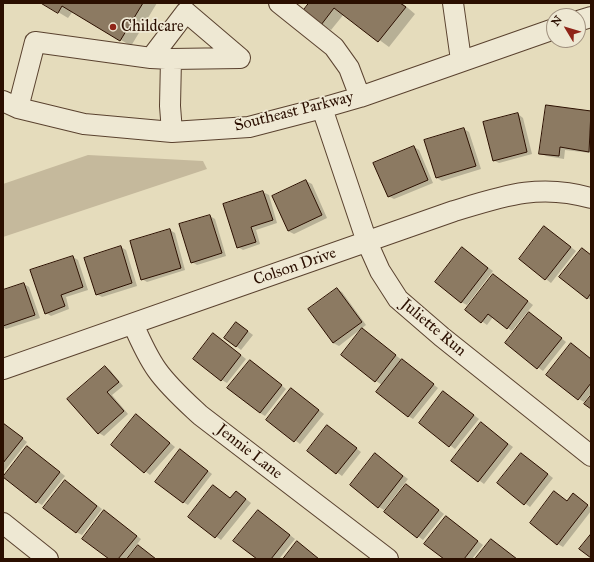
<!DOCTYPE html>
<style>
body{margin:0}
#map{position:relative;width:594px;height:562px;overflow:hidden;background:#e5dcbc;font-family:"IM FELL Great Primer",serif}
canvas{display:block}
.frame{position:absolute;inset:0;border:4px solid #2b0f00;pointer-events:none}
.north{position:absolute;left:546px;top:8px;width:40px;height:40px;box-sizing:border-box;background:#eee8d3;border:1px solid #a0917f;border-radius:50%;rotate:308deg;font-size:11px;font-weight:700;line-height:16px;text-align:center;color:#2b0f00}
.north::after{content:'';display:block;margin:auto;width:14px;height:18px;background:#8f2418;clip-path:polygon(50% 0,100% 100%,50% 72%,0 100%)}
</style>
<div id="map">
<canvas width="594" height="562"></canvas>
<div class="frame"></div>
<div class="north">N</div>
</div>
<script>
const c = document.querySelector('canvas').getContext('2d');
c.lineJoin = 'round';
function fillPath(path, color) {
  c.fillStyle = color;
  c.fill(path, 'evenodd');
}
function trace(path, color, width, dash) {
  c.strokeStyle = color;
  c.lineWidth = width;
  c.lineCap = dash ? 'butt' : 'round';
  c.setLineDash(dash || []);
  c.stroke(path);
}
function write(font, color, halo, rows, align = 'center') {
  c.font = font + ' "IM FELL Great Primer",serif';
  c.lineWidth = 3.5;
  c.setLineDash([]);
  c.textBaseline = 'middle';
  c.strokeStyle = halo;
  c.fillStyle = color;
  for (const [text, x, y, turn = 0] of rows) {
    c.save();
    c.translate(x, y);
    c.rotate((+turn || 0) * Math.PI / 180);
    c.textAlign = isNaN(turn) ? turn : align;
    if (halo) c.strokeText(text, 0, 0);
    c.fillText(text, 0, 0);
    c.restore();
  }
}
const green = new Path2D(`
 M88,155L203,161L207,169L3,237V184Z`);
const shadow = new Path2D(`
 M43,3H157L131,46L73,11L68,18Z
 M311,3H402L415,14L389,47L344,14L331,30L321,24Z
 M547,107L591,112V153L565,150L564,159L546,156L540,153Z
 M518,114L523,118L532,154L499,163L493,160Z
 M464,129L469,132L481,169L442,181L437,178L426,141Z
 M414,147L419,150L433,183L394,199L388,196Z
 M306,181L312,184L327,218L294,234L288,231Z
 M263,192L269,195L277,223L256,230L260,244L243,250L238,247Z
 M210,216L215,219L226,256L197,265L192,262Z
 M170,230L175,233L185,270L147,282L142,279Z
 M550,231L576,251L551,283L520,259Z
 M121,247L126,250L137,286L102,297L96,294Z
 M462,248L493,271L467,305L461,302Z
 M591,255V300L587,298Z
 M73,257L78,260L88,290L66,297L69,309L51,316L46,313Z
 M494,275L533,305L512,331L493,317L487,325L466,310Z
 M24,284L29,287L40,318L6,329L3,327V291Z
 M337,289L342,292L366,325L339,346L333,343Z
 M535,317L566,342L543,371L506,343Z
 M237,323L253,335L241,350L236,346Z
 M363,330L438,388L413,419L408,416L382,385L376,381Z
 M219,338L246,359L227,383L222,380Z
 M591,359V393L584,402L579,399Z
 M255,364L286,389L265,416L260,413Z
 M105,367L110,370L123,386L112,395L128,414L104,436L99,433Z
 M297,393L324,414L300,444L268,420Z
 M449,396L479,419L455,449L420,423Z
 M137,416L175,447L150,475L112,445Z
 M3,423L27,442L3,473Z
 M486,427L513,447L484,484L452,460Z
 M333,430L361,452L342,476L308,451Z
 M33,451L65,476L42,505L37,502Z
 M186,454L212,474L188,505L183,502Z
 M526,457L553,478L530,507L498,483Z
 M380,458L408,479L384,510L379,507Z
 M70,484L102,509L82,535L76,532Z
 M213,486L231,499L241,495L251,503L221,540L189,517Z
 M412,489L444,514L423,540L386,512Z
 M578,498L591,508V511L563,547L558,544L567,502Z
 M263,514L295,539L279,559H258Z
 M109,515L141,539L126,559H110Z
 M451,521L483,545L472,559H445Z`);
const building = new Path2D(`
 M41,3H143L120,41L62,6L58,13Z
 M309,3H400L406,7L378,42L334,8L321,25L303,11Z
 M546,105L591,111L589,152L560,147L559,156L539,154Z
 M518,113L527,152L493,161L483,122Z
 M464,128L476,166L436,178L424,140Z
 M414,146L428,180L388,197L373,163Z
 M306,180L322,215L288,231L272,196Z
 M263,191L273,220L251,227L256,242L237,248L223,204Z
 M210,215L222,253L191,263L179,224Z
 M544,226L571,247L545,280L519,259Z
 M170,229L181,268L141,280L130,241Z
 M121,246L132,283L96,295L84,258Z
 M462,247L488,268L461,303L435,282Z
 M582,248L591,255V293L587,299L559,277Z
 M73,256L83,287L61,295L65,306L45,314L30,270Z
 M493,274L528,301L507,329L488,314L481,323L465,310Z
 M24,283L35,315L3,326V290Z
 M337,288L362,322L333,343L308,309Z
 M529,312L562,338L537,369L505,343Z
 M236,322L248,331L236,347L224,338Z
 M362,328L396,355L375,382L341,355Z
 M213,333L241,355L221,381L193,359Z
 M571,343L591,359V383L578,400L546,375Z
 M402,359L434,384L408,417L376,392Z
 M250,360L282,385L260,413L227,388Z
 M105,366L119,382L107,392L124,411L98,434L67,399Z
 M291,388L319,410L294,442L266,420Z
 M443,391L474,415L449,447L419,423Z
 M591,395V409L584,404Z
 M136,414L170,443L144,473L111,445Z
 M481,422L508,444L478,482L451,461Z
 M3,423L23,438L3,463Z
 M327,425L357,448L336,474L307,451Z
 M27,446L60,472L36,503L3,477Z
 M180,449L208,471L183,503L155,482Z
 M375,453L403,476L378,508L350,485Z
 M521,453L548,474L524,505L497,483Z
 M65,480L97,506L76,533L43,508Z
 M406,484L439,510L417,538L384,512Z
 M213,485L230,498L236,491L246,499L215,538L188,517Z
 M554,491L567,501L573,493L588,505L557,545L530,523Z
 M104,510L137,536L118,559H109L82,539Z
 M258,510L290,535L271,559H257L233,541Z
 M446,516L478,541L464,559H444L424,544Z
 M591,534V558L579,549Z
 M491,539L517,559H475Z
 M297,541L319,559H283Z
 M138,545L156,559H127Z`);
const minor = new Path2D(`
 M279,3L334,47L349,68L360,97
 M453,3L461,60
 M578,21L591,17
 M151,58L186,12L240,58L171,59
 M3,101L18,108L84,124L172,132L249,127L322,108L360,97L554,29
 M18,108L35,42L151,58L171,59L170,106L172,132
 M322,108L367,242L380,271L398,299L442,337L591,456
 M133,324C140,340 147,356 157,370C169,387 185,401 200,415L388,559
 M3,369L454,211C503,196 539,183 591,198
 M3,523L48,559`);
const markers = [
 [113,27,4,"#8f2418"]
];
const poiNames = [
 ["Childcare",121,27]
];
const streetNames = [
 ["Southeast Parkway",294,112,-14],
 ["Colson Drive",295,267,-19],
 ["Juliette Run",433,328,40],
 ["Jennie Lane",249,452,38]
];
fillPath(green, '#c5b99c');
fillPath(shadow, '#0003');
fillPath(building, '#8c7a62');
trace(building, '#2b0f00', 1);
trace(minor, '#5a422f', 22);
trace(minor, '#eee8d3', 20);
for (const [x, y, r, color] of markers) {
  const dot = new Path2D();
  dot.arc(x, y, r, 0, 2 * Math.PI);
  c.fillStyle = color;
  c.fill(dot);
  trace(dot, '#eee8d3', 1.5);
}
write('16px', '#2b0f00', '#eee8d3', poiNames, 'left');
write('16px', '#2b0f00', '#eee8d3', streetNames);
</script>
